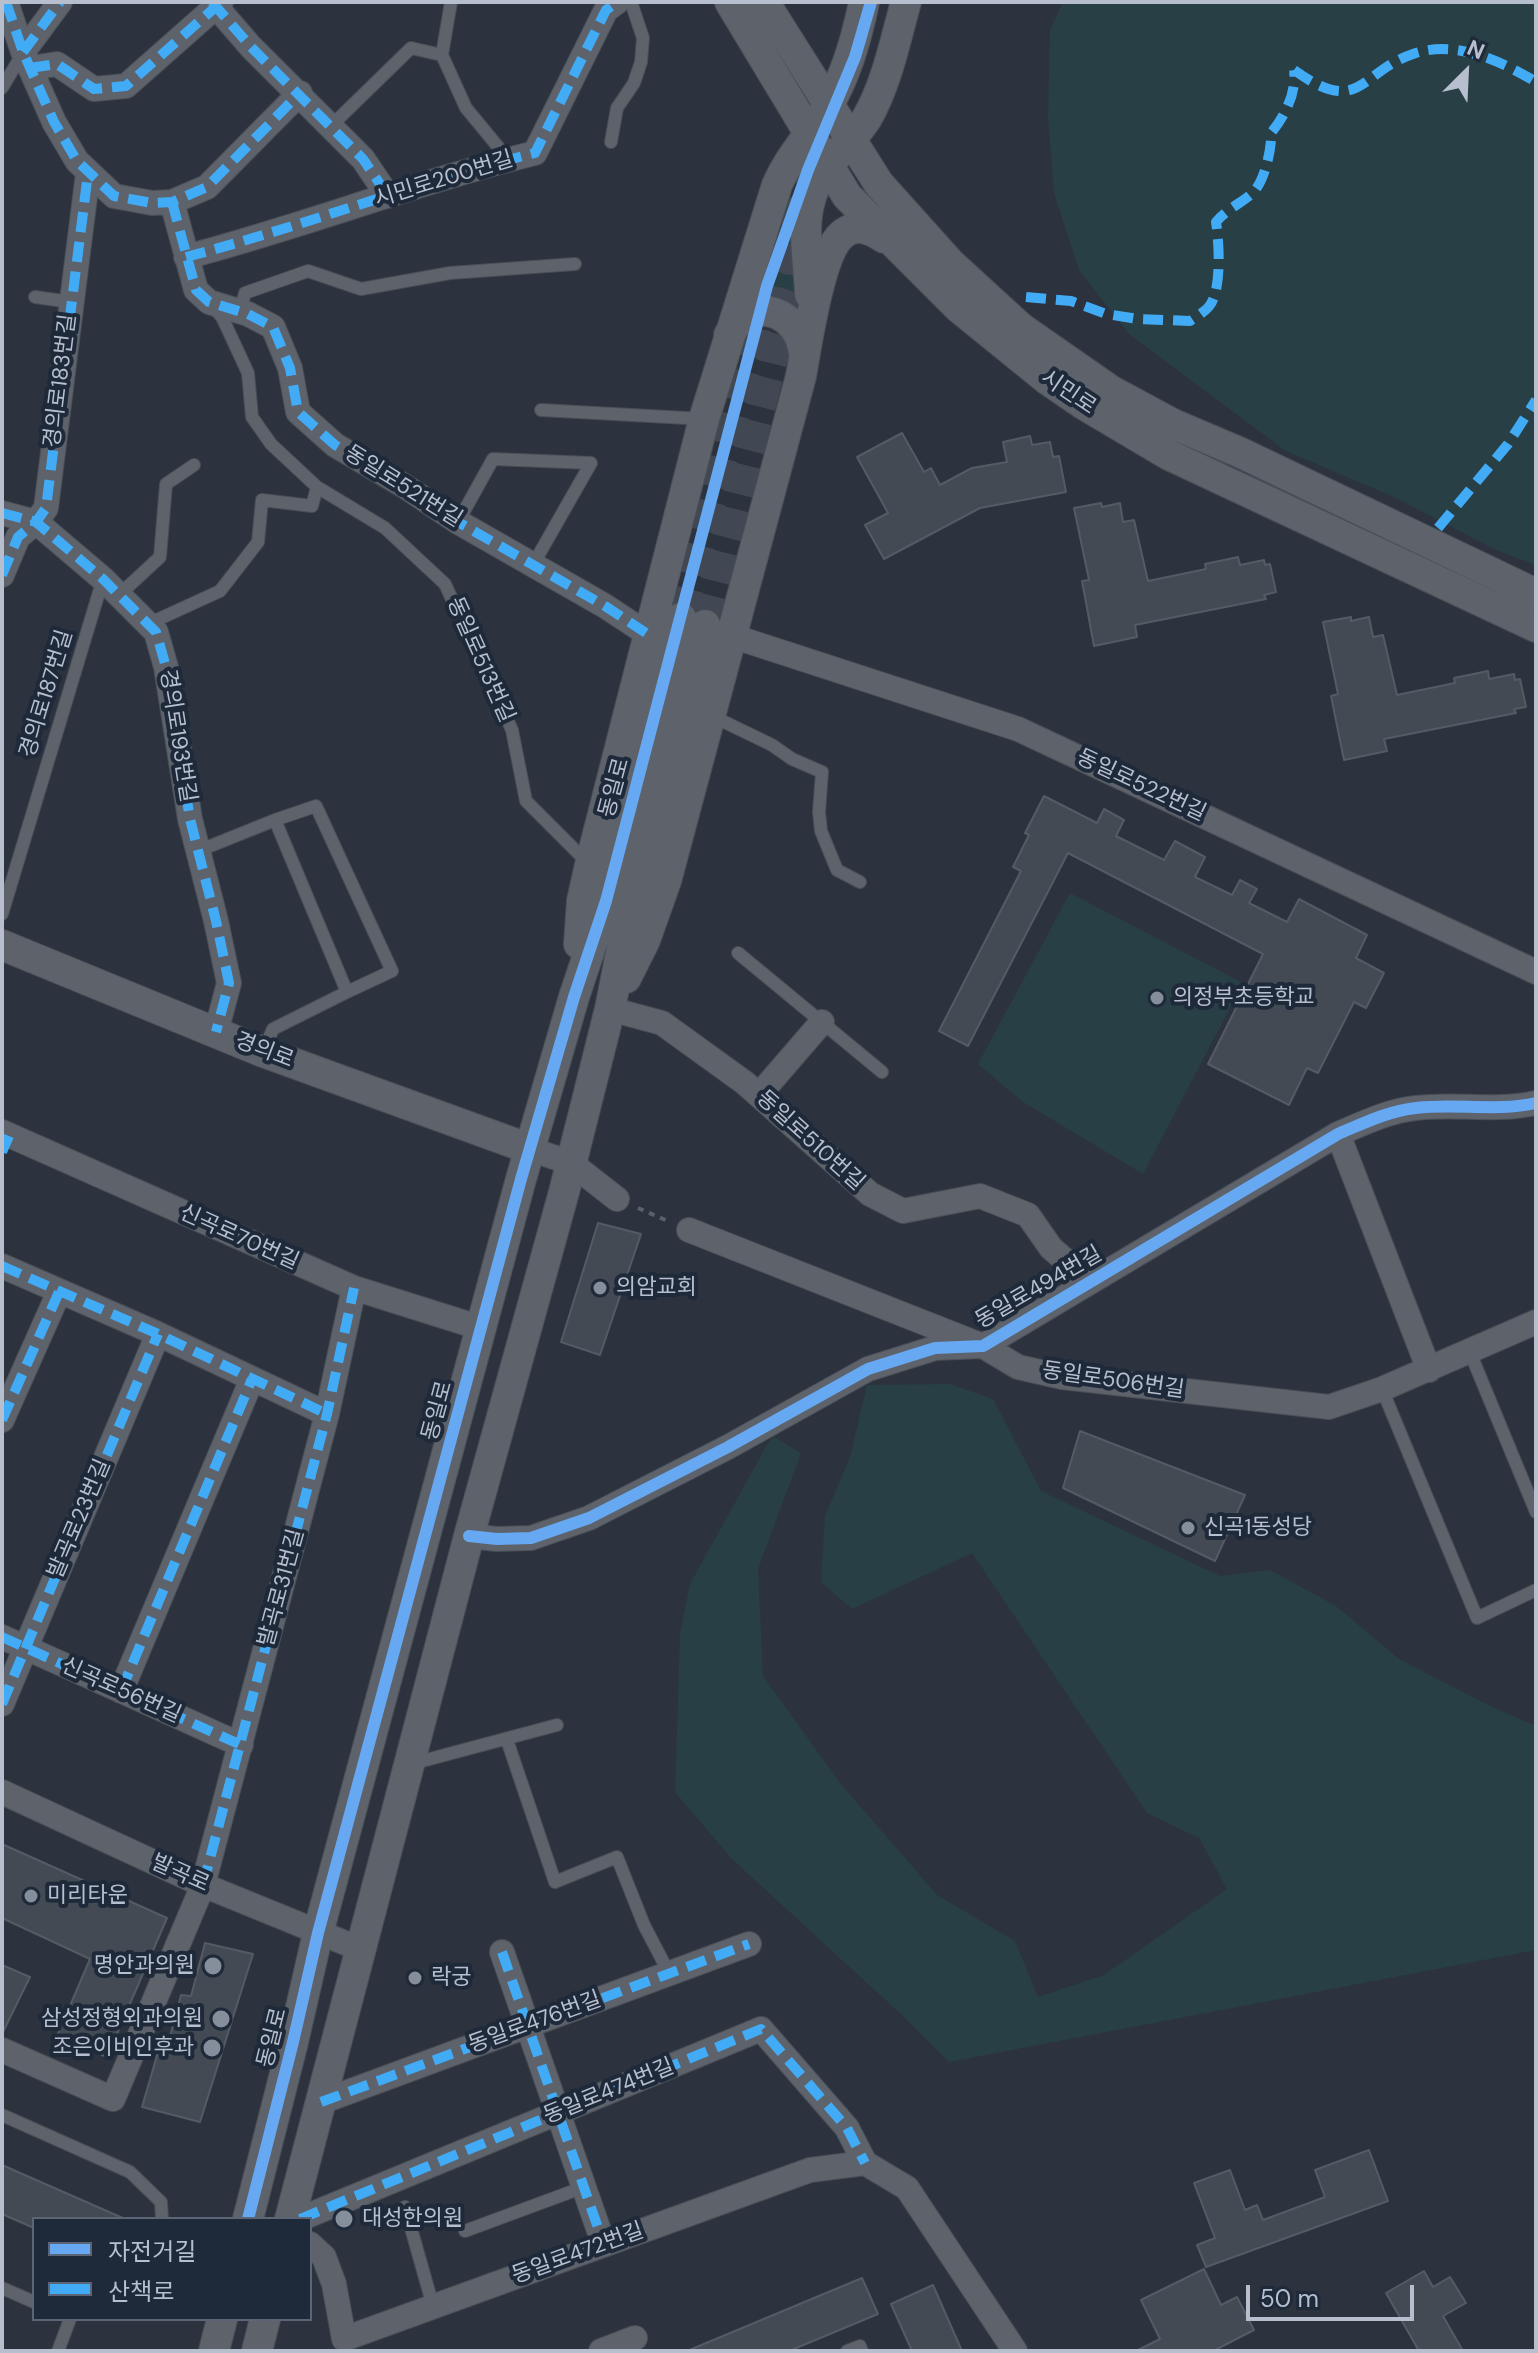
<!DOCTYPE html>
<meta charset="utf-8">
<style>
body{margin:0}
#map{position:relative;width:1538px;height:2353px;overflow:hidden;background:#2c333e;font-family:"DM Sans","Noto Sans KR",sans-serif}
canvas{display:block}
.frame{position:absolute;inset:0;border:4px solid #b7bfce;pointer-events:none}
.legend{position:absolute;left:32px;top:2217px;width:280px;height:104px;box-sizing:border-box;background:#1e293a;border:2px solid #5b6575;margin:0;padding:10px 14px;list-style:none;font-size:24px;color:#b7bfce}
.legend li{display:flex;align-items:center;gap:16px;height:40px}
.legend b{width:40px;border:2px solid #5b6575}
.north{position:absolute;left:1426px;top:32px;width:80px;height:80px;-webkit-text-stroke:6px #1e293a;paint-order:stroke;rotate:24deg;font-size:22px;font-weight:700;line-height:32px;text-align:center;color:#b7bfce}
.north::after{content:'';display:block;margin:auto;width:28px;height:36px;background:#b7bfce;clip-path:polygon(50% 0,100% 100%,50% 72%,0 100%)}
.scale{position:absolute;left:1246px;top:2285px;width:168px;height:36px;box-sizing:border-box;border:4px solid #b7bfce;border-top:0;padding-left:10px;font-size:24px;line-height:28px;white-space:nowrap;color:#b7bfce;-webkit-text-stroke:6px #1e293a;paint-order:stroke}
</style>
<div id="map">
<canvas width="1538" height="2353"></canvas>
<div class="frame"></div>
<ul class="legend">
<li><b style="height:10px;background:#66a8f1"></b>자전거길</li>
<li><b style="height:10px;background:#42abf6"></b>산책로</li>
</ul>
<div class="north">N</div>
<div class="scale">50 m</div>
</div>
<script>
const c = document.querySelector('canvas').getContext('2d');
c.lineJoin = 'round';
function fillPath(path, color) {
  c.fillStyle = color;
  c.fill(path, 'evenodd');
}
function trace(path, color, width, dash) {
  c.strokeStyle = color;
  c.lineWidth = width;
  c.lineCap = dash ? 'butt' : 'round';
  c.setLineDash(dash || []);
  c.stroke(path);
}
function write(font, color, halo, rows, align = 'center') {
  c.font = font + ' "DM Sans","Noto Sans KR",sans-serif';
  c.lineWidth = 8;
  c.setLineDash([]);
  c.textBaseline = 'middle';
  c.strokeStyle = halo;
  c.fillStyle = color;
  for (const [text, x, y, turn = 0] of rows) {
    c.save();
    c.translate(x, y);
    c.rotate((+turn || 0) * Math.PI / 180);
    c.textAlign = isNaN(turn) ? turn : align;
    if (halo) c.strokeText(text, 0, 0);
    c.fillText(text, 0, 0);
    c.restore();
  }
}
const green = new Path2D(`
 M1063,2H1536V565L1496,550L1394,497L1286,451L1129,334L1079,270L1054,193L1048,116L1050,30Z
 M791,207L795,212L798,311L754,300L783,210Z
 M1070,893L1243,983L1143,1174L1023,1102L978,1064Z
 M950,1384L993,1399L1041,1491L1220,1576L1270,1570L1336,1606L1399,1659L1488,1705L1536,1726V1950L949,2062L904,2017L732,1859L675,1792L680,1635L690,1584L768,1443L774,1437L801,1453L758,1569L763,1676L840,1783L937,1895L1015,1941L1038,1997L1104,1975L1227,1889L1199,1838L1147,1813L972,1553L852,1609L821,1582L825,1516L850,1457L867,1385Z`);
const building = new Path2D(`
 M902,433L924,472L931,468L940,485L972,468L1007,462L1003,442L1030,436L1032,445L1050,442L1053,457L1059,456L1066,492L980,508L884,559L865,525L888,513L857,457Z
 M1101,503L1102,507L1120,503L1123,522L1134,520L1148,581L1206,569L1205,564L1238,557L1240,565L1264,560L1265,565L1270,564L1276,592L1264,595L1266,599L1135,625L1137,637L1094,646L1082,581L1089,580L1074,508Z
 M1351,617V621L1369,617L1373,637L1383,635L1397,695L1455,683L1454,678L1488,671L1489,679L1514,674L1515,680L1520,679L1526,707L1514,709L1516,713L1384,739L1387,751L1344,760L1331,696L1338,694L1323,622Z
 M1044,796L1097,823L1104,809L1124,820L1116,836L1164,860L1175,841L1205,857L1195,877L1232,895L1240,880L1257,889L1249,903L1287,922L1299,899L1367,935L1356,958L1384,973L1366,1008L1354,1002L1318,1073L1307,1068L1289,1105L1208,1064L1263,954L1068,853L968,1046L939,1031L1021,871L1013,867L1029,835L1025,833Z
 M598,1223L641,1234L600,1355L561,1342Z
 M1080,1431L1245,1495L1215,1561L1063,1488Z
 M2,1844L167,1918L107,2057L57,2036L90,1959L2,1918Z
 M205,1943L253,1954L200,2122L142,2107L160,2045L167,2048L181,1995L191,1996Z
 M2,1965L30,1977L2,2034Z
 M1369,2150L1388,2201L1206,2267L1197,2245L1215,2238L1194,2183L1230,2170L1245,2210L1257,2205L1263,2220L1325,2197L1315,2170Z
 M2,2165L125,2219H34V2228L2,2214Z
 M1204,2269L1221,2305L1237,2297L1254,2330L1213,2351H1136L1160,2339L1141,2300Z
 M1424,2271L1433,2287L1450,2277L1466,2303L1443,2316L1463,2351H1419L1386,2293Z
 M862,2278L878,2314L789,2351H687Z
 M933,2285L962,2351H912L891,2304Z`);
const tertiaryTunnel = new Path2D(`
 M681,618L762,306L806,176
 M705,625L779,334L808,249`);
const path = new Path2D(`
 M638,1208L670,1222`);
const service = new Path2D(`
 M451,2L442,55L466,108L509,160
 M2,88L23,53
 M331,126L411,48L442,55
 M611,142L617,108L634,83L641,62L643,38L631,2
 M35,297L71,302
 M213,307L222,317L248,373L252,417L271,444L317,487L385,528L445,584L512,730L526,801L588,863
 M240,312L245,293L308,271L361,289L450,273L575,264
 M541,410L704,419
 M458,522L493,459L591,463L534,563
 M119,595L160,557L166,484L194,465
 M148,624L220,591L258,542L262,500L312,506L317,487
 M710,715L772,745L792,759L822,772L819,812L821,831L837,870L860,882
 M275,820L316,806L392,971L347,992
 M198,851L275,820L347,992L273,1029L263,1052
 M2,914L103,579
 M738,953L882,1072
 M1469,1350L1536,1512
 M1382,1389L1477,1618L1536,1590
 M507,1740L555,1882L617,1857L644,1925L669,1973
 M411,1764L557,1725
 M2,2115L130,2172L161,2202L162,2219
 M405,2207L433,2306
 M465,2231L584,2187
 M2,2288L34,2302
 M58,2351L70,2319
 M847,2351L860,2346L862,2351`);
const minor = new Path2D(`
 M6,2L23,52L54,122L77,161L114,196L152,203L172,202L207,187L300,93
 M212,2L251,47L363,159L388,196
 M23,52L60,2
 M30,68L57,64L94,89L126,86L221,2
 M172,202L196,290L209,302L248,314L273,327L290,368L298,412L335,445L406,487L458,522L605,606L649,635
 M186,257C304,226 417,182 535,153L606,10L617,2
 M2,513L36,522L103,579L156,632L166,667L190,819L216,921L229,983L216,1032
 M2,575L18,537L36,522L46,508L88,173
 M732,636L1018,729L1536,972
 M610,1009L662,1023L745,1083L870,1194L903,1211L980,1196L1028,1215L1051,1248L1090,1282
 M759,1095L822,1022
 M2,1132L354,1288L481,1328
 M1338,1134L1429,1370
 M530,1149L571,1163L617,1199
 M689,1230L983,1346L1018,1367L1062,1377L1329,1407L1382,1389L1536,1322
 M2,1266L158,1334L327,1414
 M2,1420L59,1292
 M469,1536L497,1539L531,1538L589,1518L728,1447L868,1369L935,1348L983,1346L1338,1134C1364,1123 1388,1111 1416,1108C1456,1103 1496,1112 1536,1103
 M2,1637L241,1745
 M121,1691L252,1379
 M2,1704L158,1334
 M2,1792L203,1885L360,1949
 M502,1952L604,2245
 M2,2050L113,2099L203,1885L327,1414L354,1288
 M321,2102L749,1944
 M300,2219L761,2029L847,2128L865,2163
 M310,2244L324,2257L334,2284L344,2339L810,2170L865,2163L907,2188L1015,2351
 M601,2351L635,2338`);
const tertiary = new Path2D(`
 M730,2L847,196L958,307L1048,380L1083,404L1169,455L1536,627
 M764,2L879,184L950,263L1021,328L1110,390L1173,424L1239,452L1536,594
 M810,294C809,262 801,228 811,197C821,164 850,146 867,118C887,83 895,41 906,2
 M729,335C752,292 801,312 804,355
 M579,944L582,901L590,865L704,419L777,185C790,155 811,135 827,107C846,76 857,37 864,2
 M2,945L263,1052L530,1149
 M626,978L645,940L666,881L801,376C807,345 819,250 844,233C858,223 872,230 884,238
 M248,2219L293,2042L318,1933L521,1179L574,997L606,901L681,618
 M290,2219L469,1536L564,1192L610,1009L630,907L705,625
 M214,2351L222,2319
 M257,2351L265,2319`);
const quiet = new Path2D(`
 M6,2L23,52L54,122L77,161L114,196L152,203L172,202L207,187L300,93
 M212,2L251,47L363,159L388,196
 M23,52L60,2
 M30,68L57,64L94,89L126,86L219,4
 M1294,70C1361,118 1359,72 1413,54C1455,39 1501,61 1536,82
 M172,202L196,290L209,302L248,314L273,327L290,368L298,412L335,445L406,487L458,522L605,606L649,635
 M186,257C304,226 417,182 535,153L606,10L617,2
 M1026,297L1071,301L1106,314L1138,319L1190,321C1196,317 1206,311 1210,305C1222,289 1219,241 1216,222C1227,208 1248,200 1256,189C1265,177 1272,148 1271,133C1285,116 1297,92 1294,70
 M2,513L36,522L103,579L156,632L166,667L190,819L216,921L229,983L216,1032
 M1438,528L1508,444L1536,400
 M2,575L18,537L36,522L46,508L88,173
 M2,1152L9,1136
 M2,1266L158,1334L327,1414
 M2,1420L59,1292
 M2,1637L241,1745
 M121,1691L252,1379
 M2,1704L158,1334
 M203,1885L327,1414L354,1288
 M502,1952L604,2245
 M321,2102L749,1944
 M300,2219L761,2029L847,2128L865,2163`);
const cycleway = new Path2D(`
 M469,1536L497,1539L531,1538L589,1518L728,1447L868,1369L935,1348L983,1346L1338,1134C1364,1123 1388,1111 1416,1108C1456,1103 1496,1112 1536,1103
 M248,2219L293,2042L318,1933L521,1179L574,997L606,901L767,286L808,170L855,57L871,2`);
const markers = [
 [1157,998,8,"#868e9c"],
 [600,1288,8,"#868e9c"],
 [1188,1528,8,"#868e9c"],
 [31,1896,8,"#868e9c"],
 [213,1966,10,"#868e9c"],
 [415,1978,8,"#868e9c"],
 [221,2019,10,"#868e9c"],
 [212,2048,10,"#868e9c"],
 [344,2219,10,"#868e9c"]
];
const streetNames = [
 ["시민로200번길",444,180,-17],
 ["경의로183번길",61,381,-83],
 ["시민로",1068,393,34],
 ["동일로521번길",403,487,32],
 ["동일로513번길",480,660,66],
 ["경의로187번길",47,694,-73],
 ["경의로193번길",177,736,81],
 ["동일로522번길",1141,786,25],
 ["동일로",615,788,-75],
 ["경의로",264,1051,21],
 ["동일로510번길",810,1141,42],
 ["신곡로70번길",239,1238,24],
 ["동일로494번길",1039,1288,-30],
 ["동일로506번길",1113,1381,8],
 ["동일로",438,1411,-75],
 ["발곡로23번길",80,1519,-67],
 ["발곡로31번길",282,1588,-75],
 ["신곡로56번길",121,1691,24],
 ["발곡로",180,1874,24],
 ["동일로476번길",535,2023,-20],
 ["동일로",273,2038,-76],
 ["동일로474번길",609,2092,-22],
 ["동일로472번길",578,2254,-20]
];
const poiNames = [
 ["의정부초등학교",1173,998],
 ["의암교회",616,1288],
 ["신곡1동성당",1204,1528],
 ["미리타운",47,1896],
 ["명안과의원",195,1966,"right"],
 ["락궁",431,1978],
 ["삼성정형외과의원",203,2019,"right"],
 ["조은이비인후과",194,2048,"right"],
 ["대성한의원",362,2219]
];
fillPath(green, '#283f45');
fillPath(building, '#444a53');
trace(building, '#545b65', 2);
trace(tertiaryTunnel, '#414854', 30, [30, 15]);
trace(service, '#494e56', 14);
trace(minor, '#494e56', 26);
trace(tertiary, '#494e56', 32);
trace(path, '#5b6168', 4, [6, 6]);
trace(service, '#5d626b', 12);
trace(minor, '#5d626b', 24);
trace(tertiary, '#5d626b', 30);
trace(quiet, '#42abf6', 10, [20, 10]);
trace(cycleway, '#66a8f1', 12);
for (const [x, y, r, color] of markers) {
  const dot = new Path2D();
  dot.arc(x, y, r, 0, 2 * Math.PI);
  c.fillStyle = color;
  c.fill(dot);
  trace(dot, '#1e293a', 3);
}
write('22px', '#b7bfce', '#1e293a', streetNames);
write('22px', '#b7bfce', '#1e293a', poiNames, 'left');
</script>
